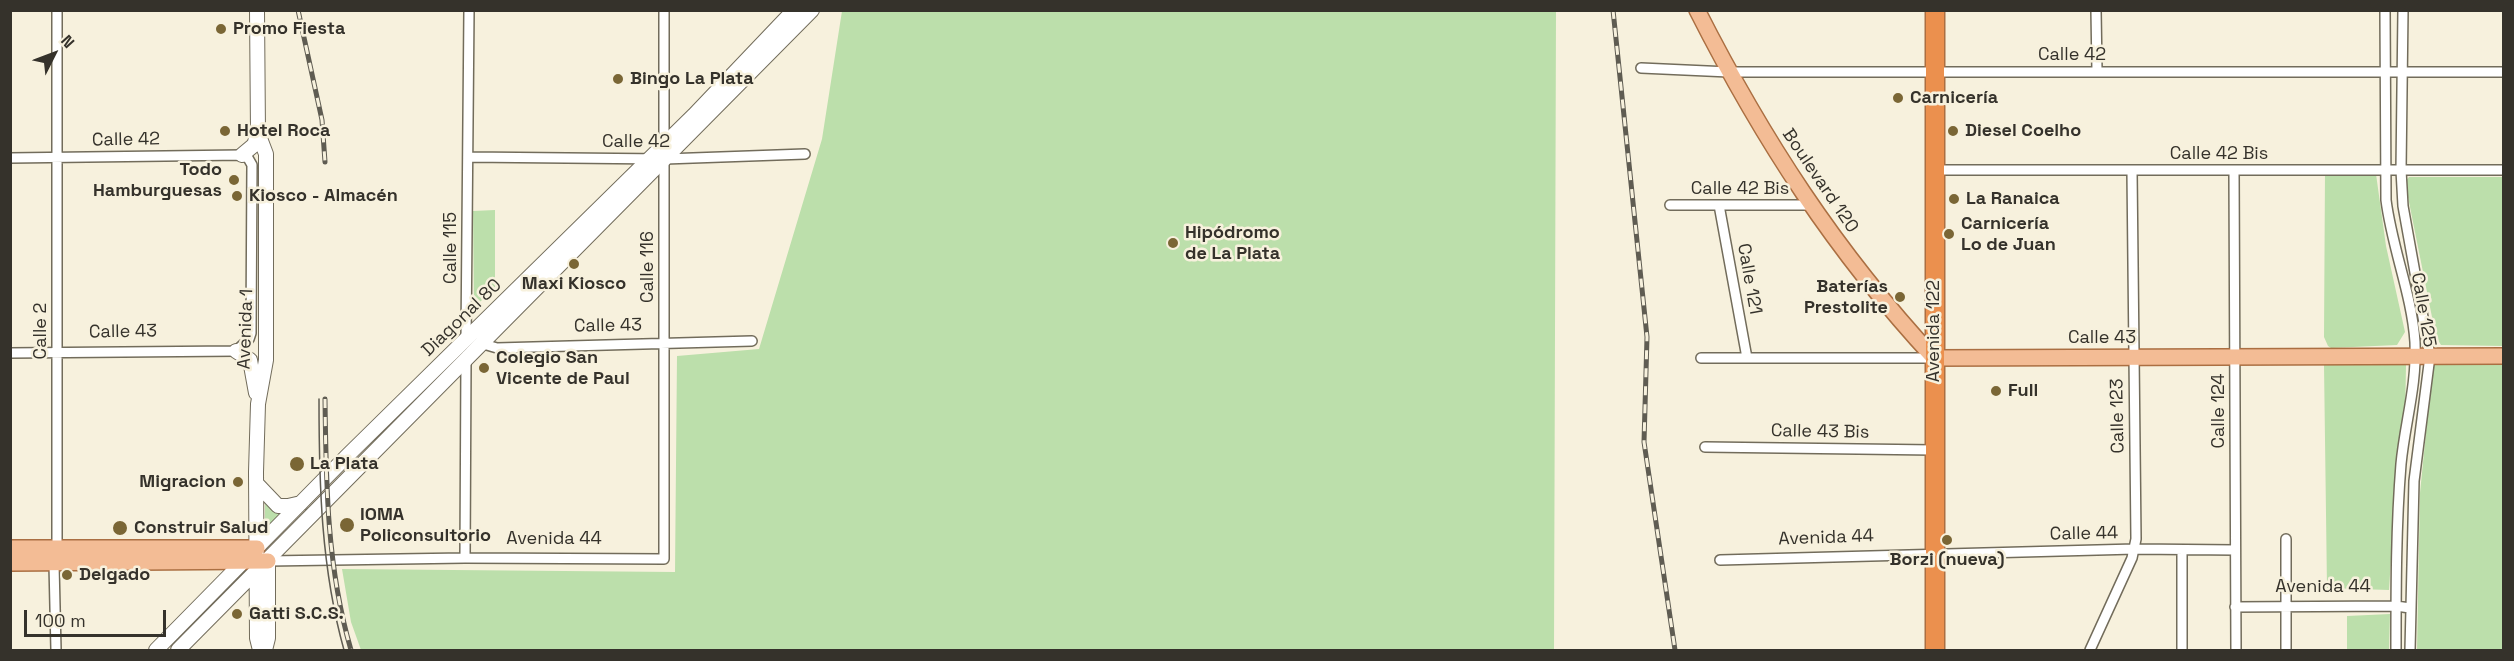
<!DOCTYPE html>
<meta charset="utf-8">
<style>
body{margin:0}
#map{position:relative;width:2514px;height:661px;overflow:hidden;background:#f7f1dd;font-family:"Space Grotesk",sans-serif}
canvas{display:block}
.frame{position:absolute;inset:0;border:12px solid #35322b;pointer-events:none}
.north{position:absolute;left:24px;top:24px;width:60px;height:60px;-webkit-text-stroke:4px #f7f1dd;paint-order:stroke;rotate:48deg;font-size:16px;font-weight:700;line-height:24px;text-align:center;color:#35322b}
.north::after{content:'';display:block;margin:auto;width:21px;height:27px;background:#35322b;clip-path:polygon(50% 0,100% 100%,50% 72%,0 100%)}
.scale{position:absolute;left:24px;top:610px;width:142px;height:27px;box-sizing:border-box;border:3px solid #35322b;border-top:0;padding-left:8px;font-size:18px;line-height:21px;white-space:nowrap;color:#35322b;-webkit-text-stroke:4px #f7f1dd;paint-order:stroke}
</style>
<div id="map">
<canvas width="2514" height="661"></canvas>
<div class="frame"></div>
<div class="north">N</div>
<div class="scale">100 m</div>
</div>
<script>
const c = document.querySelector('canvas').getContext('2d');
c.lineJoin = 'round';
function fillPath(path, color) {
  c.fillStyle = color;
  c.fill(path, 'evenodd');
}
function trace(path, color, width, dash) {
  c.strokeStyle = color;
  c.lineWidth = width;
  c.lineCap = dash ? 'butt' : 'round';
  c.setLineDash(dash || []);
  c.stroke(path);
}
function write(font, color, halo, rows, align = 'center') {
  c.font = font + ' "Space Grotesk",sans-serif';
  c.lineWidth = 5;
  c.setLineDash([]);
  c.textBaseline = 'middle';
  c.strokeStyle = halo;
  c.fillStyle = color;
  for (const [text, x, y, turn = 0] of rows) {
    c.save();
    c.translate(x, y);
    c.rotate((+turn || 0) * Math.PI / 180);
    c.textAlign = isNaN(turn) ? turn : align;
    if (halo) c.strokeText(text, 0, 0);
    c.fillText(text, 0, 0);
    c.restore();
  }
}
const green = new Path2D(`
 M842,11H1556L1554,650H361L351,622L342,569L675,572L677,356L759,349L822,139Z
 M2325,172L2376,174L2386,246L2405,332L2397,345L2331,348L2328,346L2324,337Z
 M2409,177H2503V346L2441,345L2436,337L2405,182Z
 M495,210V287L474,308L473,211Z
 M2433,362L2503,363V650H2417L2420,493Z
 M2324,365H2406L2405,421L2397,466L2389,590L2327,588Z
 M265,498L283,513L271,526L265,525Z
 M2390,614L2389,650H2347V616Z`);
const street = new Path2D(`
 M2096,10L2097,71
 M2385,10L2386,200C2392,248 2412,295 2415,342C2417,386 2405,422 2401,464C2396,526 2396,589 2396,650
 M2403,10L2401,170L2403,206L2430,356L2414,481L2410,650
 M1641,68L1729,72H2504
 M468,157L665,159L805,154
 M10,158L242,155L248,158L252,165L251,333L249,339L236,351L10,353
 M1935,170H2504
 M2234,171L2236,650
 M1670,205H1810
 M1719,205L1747,358
 M466,339L469,10
 M480,343L497,348L752,341
 M1701,358H1934
 M1705,447L1934,450
 M2286,539V650
 M465,558L466,359
 M1720,560L2135,549L2235,550
 M268,561L465,558L664,559V10
 M2235,607L2396,606L2410,608
 M56,650L54,564L57,548V10
 M2090,650L2132,558L2136,539L2132,171
 M2182,650V550`);
const secondary = new Path2D(`
 M257,10L258,133L266,154V360L258,404L256,472L257,638L260,650
 M242,155L254,145L258,133
 M236,351L250,360L256,393
 M257,484L278,506H288L301,503
 M156,650L347,456L694,115L794,10
 M178,650L812,10
 M265,650L268,638V561`);
const primary = new Path2D(`
 M1697,10C1763,140 1835,251 1934,358L2504,356
 M10,548H257
 M10,563L268,561`);
const highway = new Path2D(`
 M1935,650V10`);
const tram = new Path2D(`
 M319,399C319,484 321,568 344,650`);
const rail = new Path2D(`
 M298,10L322,120L325,162
 M1613,10L1647,337L1644,442L1675,650
 M325,399C326,485 327,568 351,650`);
const markers = [
 [221,29,6,"#7a6635"],
 [618,79,6,"#7a6635"],
 [1898,98,6,"#7a6635"],
 [225,131,6,"#7a6635"],
 [1953,131,6,"#7a6635"],
 [234,180,6,"#7a6635"],
 [237,196,6,"#7a6635"],
 [1954,199,6,"#7a6635"],
 [1949,234,6,"#7a6635"],
 [1173,243,6,"#7a6635"],
 [574,264,6,"#7a6635"],
 [1900,297,6,"#7a6635"],
 [484,368,6,"#7a6635"],
 [1996,391,6,"#7a6635"],
 [297,464,8,"#7a6635"],
 [238,482,6,"#7a6635"],
 [347,525,8,"#7a6635"],
 [120,528,8,"#7a6635"],
 [1947,540,6,"#7a6635"],
 [67,575,6,"#7a6635"],
 [237,614,6,"#7a6635"]
];
const poiNames = [
 ["Promo Fiesta",233,29],
 ["Bingo La Plata",630,79],
 ["Carnicería",1910,98],
 ["Hotel Roca",237,131],
 ["Diesel Coelho",1965,131],
 ["Todo",222,170,"right"],
 ["Hamburguesas",222,191,"right"],
 ["Kiosco - Almacén",249,196],
 ["La Ranaica",1966,199],
 ["Carnicería",1961,224],
 ["Lo de Juan",1961,245],
 ["Hipódromo",1185,233],
 ["de La Plata",1185,254],
 ["Maxi Kiosco",574,284,"center"],
 ["Baterías",1888,287,"right"],
 ["Prestolite",1888,308,"right"],
 ["Colegio San",496,358],
 ["Vicente de Paul",496,379],
 ["Full",2008,391],
 ["La Plata",310,464],
 ["Migracion",226,482,"right"],
 ["IOMA",360,515],
 ["Policonsultorio",360,536],
 ["Construir Salud",134,528],
 ["Borzi (nueva)",1947,560,"center"],
 ["Delgado",79,575],
 ["Gatti S.C.S.",249,614]
];
const streetNames = [
 ["Calle 42",2072,55],
 ["Calle 42",126,140,-1],
 ["Calle 42",636,142],
 ["Calle 42 Bis",2219,154],
 ["Boulevard 120",1820,181,56],
 ["Calle 42 Bis",1740,189],
 ["Calle 115",451,248,-90],
 ["Calle 116",648,267,-90],
 ["Calle 121",1749,279,80],
 ["Calle 125",2423,310,80],
 ["Diagonal 80",462,318,-44],
 ["Calle 43",608,326,-1],
 ["Avenida 1",246,329,-88],
 ["Calle 2",41,331,-90],
 ["Avenida 122",1934,331,-90],
 ["Calle 43",123,332,-1],
 ["Calle 43",2102,338],
 ["Calle 124",2219,411,-90],
 ["Calle 123",2118,416,-91],
 ["Calle 43 Bis",1820,432,1],
 ["Calle 44",2084,534,-1],
 ["Avenida 44",1826,538,-2],
 ["Avenida 44",554,539],
 ["Avenida 44",2323,587]
];
fillPath(green, '#bcdfab');
trace(street, '#726c5b', 12);
trace(secondary, '#726c5b', 16);
trace(primary, '#ab6f42', 18);
trace(highway, '#ab6f42', 21);
trace(street, '#fff', 9);
trace(secondary, '#fff', 14);
trace(primary, '#f3bc95', 15);
trace(highway, '#eb904e', 18);
trace(tram, '#5f5c52', 1.5);
trace(rail, '#5f5c52', 5);
trace(rail, '#f7f1dd', 3, [9]);
for (const [x, y, r, color] of markers) {
  const dot = new Path2D();
  dot.arc(x, y, r, 0, 2 * Math.PI);
  c.fillStyle = color;
  c.fill(dot);
  trace(dot, '#f7f1dd', 2);
}
write('bold 18px', '#35322b', '#f7f1dd', poiNames, 'left');
write('18px', '#35322b', '#f7f1dd', streetNames);
</script>
